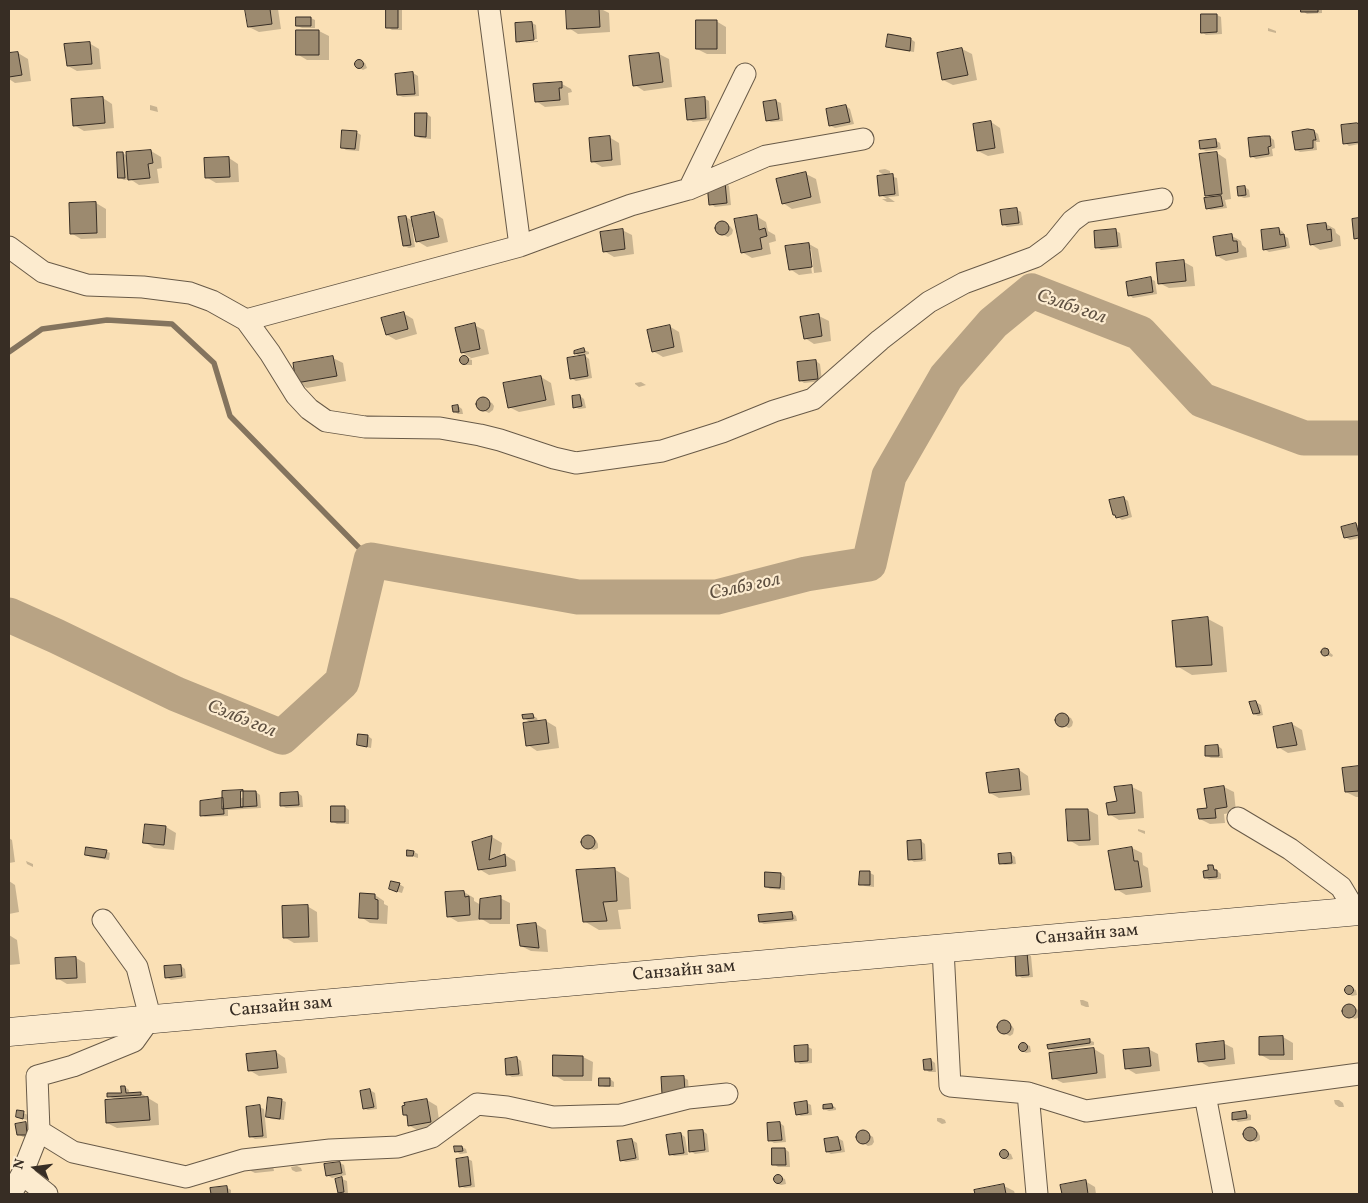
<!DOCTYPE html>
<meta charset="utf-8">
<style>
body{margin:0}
#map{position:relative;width:1368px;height:1203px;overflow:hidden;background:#fae0b5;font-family:Vollkorn,serif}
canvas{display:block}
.frame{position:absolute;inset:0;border:10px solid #372d24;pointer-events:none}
.north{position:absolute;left:10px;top:1143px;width:50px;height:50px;-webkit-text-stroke:4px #fcebcf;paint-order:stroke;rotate:284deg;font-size:14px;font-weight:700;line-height:20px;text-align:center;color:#372d24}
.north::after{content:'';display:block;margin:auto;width:18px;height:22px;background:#372d24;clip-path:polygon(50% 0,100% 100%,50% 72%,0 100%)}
</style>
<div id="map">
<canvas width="1368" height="1203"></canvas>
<div class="frame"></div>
<div class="north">N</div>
</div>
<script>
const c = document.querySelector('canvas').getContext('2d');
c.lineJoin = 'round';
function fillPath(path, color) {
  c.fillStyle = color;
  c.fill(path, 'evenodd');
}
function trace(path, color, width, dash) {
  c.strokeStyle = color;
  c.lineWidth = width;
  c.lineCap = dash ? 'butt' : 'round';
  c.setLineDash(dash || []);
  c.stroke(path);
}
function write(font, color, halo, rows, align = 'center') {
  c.font = font + ' Vollkorn,serif';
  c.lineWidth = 4.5;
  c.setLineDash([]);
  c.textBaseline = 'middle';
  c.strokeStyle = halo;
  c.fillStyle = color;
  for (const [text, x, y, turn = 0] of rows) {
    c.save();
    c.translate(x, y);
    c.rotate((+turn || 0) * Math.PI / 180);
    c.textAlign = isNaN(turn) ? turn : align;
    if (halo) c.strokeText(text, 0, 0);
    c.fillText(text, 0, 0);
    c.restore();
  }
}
const shadow = new Path2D(`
 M247,9H278L281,29L259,32L249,27Z
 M387,9H402V30H392L388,27Z
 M601,9L609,13L610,32L578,34L569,28L568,10Z
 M1303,9H1322V13L1307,14L1303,11Z
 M1217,15L1221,17L1222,34L1206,35L1202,32Z
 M311,18L315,20V28H302L297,26Z
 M716,21L726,27V54H707L697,49Z
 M532,23L536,25L537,39L520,40V43L517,41Z
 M1268,28L1276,31V33L1268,31Z
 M319,31L329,36V60H307L297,54Z
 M889,36L911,39L915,42L914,52L892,49L887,46Z
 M538,41V42L520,43Z
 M89,43L99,49L101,69L77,71L68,66Z
 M962,49L972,54L977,80L953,85L943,80L938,54Z
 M18,53L28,59L31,81L15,83L9,79V55Z
 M659,54L669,59L672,87L644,91L635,85Z
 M358,61L365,63L367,68L363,70L358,67L356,63Z
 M413,73L418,76L419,96L403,97L398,95L396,75Z
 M562,84L571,89L572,92L568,93L569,105L545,107L536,101Z
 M103,98L112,104L114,128L84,131L74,125Z
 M704,98L709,101L710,120L693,122L688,119Z
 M776,101L781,103L783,121L771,122L767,120L764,103Z
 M150,105L157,107L158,112L150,110Z
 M846,106L850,109L854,124L835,128L831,126Z
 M427,114L431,117V139L420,138L416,136Z
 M991,122L1000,128L1004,153L988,156L978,151Z
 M1359,125V144L1349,146L1345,143L1342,126Z
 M1314,131L1318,134L1320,142H1316L1317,150L1300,152L1296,150Z
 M356,132L361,135L359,151L346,150L342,147Z
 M609,137L619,143L621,165L602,167L592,161Z
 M1270,137L1274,140L1275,148L1272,149L1273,156L1256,159L1251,156Z
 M1215,140L1220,143L1221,149L1206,151L1201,149Z
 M151,151L161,157L162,168L157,169L159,183L139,185L130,179L124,180L119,177L123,153L127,156Z
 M1217,153L1226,159L1231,199L1225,200L1227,208L1211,210L1207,208L1211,198L1206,195Z
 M229,158L238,164L239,182L216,183L206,177Z
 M885,169L890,171V176L897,178L899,196L888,197L895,202H887L882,199H887L881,195L886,176L879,172V170Z
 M806,174L816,179L821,203L792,209L783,203Z
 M725,183L729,186L731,205L715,207L711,204Z
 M1245,187L1249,190L1250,197L1244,198L1239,196Z
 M96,203L106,209V238L81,239L71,233Z
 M1016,209L1021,212L1023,225L1007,227L1003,224Z
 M434,213L443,219L448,242L427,247L417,241L414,227H412L415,247L409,248L404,246L400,218L406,217L413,221Z
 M756,216L766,222L768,231L775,235L776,241L769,243L771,254L752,258L742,252Z
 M721,223L730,226L733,230L732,234L728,237L719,233L717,229V225Z
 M1326,224L1335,229L1336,233L1340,236L1341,246L1320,250L1311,244Z
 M1279,229L1283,232L1284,236L1288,238L1290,248L1269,252L1264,249Z
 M622,230L632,235L634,254L614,257L604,251Z
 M1116,231L1120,233L1122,248L1101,250L1096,247Z
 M1232,236L1241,241L1242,245L1246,248L1247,257L1226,261L1217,256Z
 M809,244L818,249L822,272L799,275L790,269ZM808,249H811L814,273H812Z
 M1184,262L1193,267L1195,286L1169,288L1159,283Z
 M1151,279L1155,281L1157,294L1133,298L1129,295Z
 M403,313L413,319L417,334L396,340L387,335Z
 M819,316L829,321L831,341L814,344L805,338Z
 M474,325L484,330L489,354L468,359L472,360V365H466L462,362V358H471L462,352Z
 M669,326L679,332L683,352L663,357L653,351Z
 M584,350L589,352V354L584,355L589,359L592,378L576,381L571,378L581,357L576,354Z
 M333,358L343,363L346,381L307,388L297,382Z
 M816,361L820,364L822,381L804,383L800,380Z
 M541,377L551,383L555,405L519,412L509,407Z
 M641,382L646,385L639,387L635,384V383Z
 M580,396L584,399L586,408L579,409L575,407Z
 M482,399L492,403L494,406L493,410L489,413L480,409L478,405L479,401Z
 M458,406L462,409L463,414H458L454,411Z
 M1124,498L1128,501L1132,517L1122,520L1114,514Z
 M1356,524L1359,526V538L1350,540L1345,537Z
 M1208,619L1223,627L1227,672L1192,675L1177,666L1173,622Z
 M1326,650L1333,655L1332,657L1323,654V652Z
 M1256,702L1261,705L1263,715L1258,716L1254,714Z
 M1061,714L1071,718L1073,722L1072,726L1069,728L1060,724L1057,721L1058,716Z
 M533,716L537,718L538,722L546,721L556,727L559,748L537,751L528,745L531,723L524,718Z
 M1292,724L1302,730L1306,750L1288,753L1278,747Z
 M359,735L368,736L372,739L371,748L358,745Z
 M1218,746L1222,749L1223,758H1211L1207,756Z
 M1359,767V797H1356L1346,792L1343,769Z
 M1019,770L1028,776L1030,795L999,798L990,793Z
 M1132,787L1142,792L1144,818L1119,820L1109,814Z
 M1224,787L1234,792L1236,812L1224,814L1225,823L1210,824L1200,819Z
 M256,792L260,795L261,808L228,810V816L205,817L201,815Z
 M298,793L302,796L303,807L286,808L281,805Z
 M345,807L349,810V824H337L332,821Z
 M1088,810L1098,815L1099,845L1079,846L1069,840Z
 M146,825L166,827L176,833L174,850L154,848L144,842Z
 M1138,829L1145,831V834L1138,831Z
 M587,836L596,840L598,844V848L594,850L585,847L582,843L583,839Z
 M492,837L502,843L500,857L505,855L515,861L516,871L489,875L479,869L474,842Z
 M9,838L12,840L15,862L9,863Z
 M921,841L925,844L926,861L914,862L910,859Z
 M1132,848L1142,853L1143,865L1148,868L1151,892L1126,895L1116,889Z
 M106,851L110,853L109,860L90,857L86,854Z
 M414,852L418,854V858L408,855Z
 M1011,854L1015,857L1016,864L1005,865L1000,863Z
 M26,861L33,864V867L27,864Z
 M1212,866L1221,874V879L1209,880L1205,877Z
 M614,869L629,878L631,909L618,910L621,929L599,930L584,921Z
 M870,873L874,875V887L865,886L861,884Z
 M781,874L785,877V890L770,889L766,886Z
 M9,881L15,885L19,912L9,914Z
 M399,884L404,887L402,893L395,891Z
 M464,892L474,898V901L481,905L500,898L510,903V924H490L480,918V920L458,922L448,916Z
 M375,895L384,901V904L388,906L387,924L370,923L361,917Z
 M307,906L317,912L318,942L294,943L284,937Z
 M792,913L796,916L797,921L764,924L760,922Z
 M536,924L546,930L548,952L531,951L521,946Z
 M9,935L17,940L20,964L9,965Z
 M1027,954L1031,956L1033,977L1022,978L1018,975Z
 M76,958L85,963L86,983L67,984L57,978Z
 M181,966L185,969L186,978L171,980L166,977Z
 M1348,987L1356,990L1357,995L1352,996L1347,993L1346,991Z
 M1080,1000H1083L1088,1002L1089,1007H1086L1081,1005Z
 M1348,1005L1357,1009L1359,1012V1017L1355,1019L1346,1015L1343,1012L1344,1008Z
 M1002,1022L1012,1026L1014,1029L1013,1034L1010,1036L1001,1032L998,1028L999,1024Z
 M1283,1037L1293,1043V1060H1270L1261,1055Z
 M1089,1040L1094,1042V1045L1054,1051L1049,1049Z
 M1022,1043L1030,1046L1031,1052L1026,1053L1021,1050L1020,1048Z
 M1223,1043L1233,1048L1235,1064L1209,1067L1199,1061Z
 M808,1047L812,1049V1063L800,1064L796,1061Z
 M1094,1049L1104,1055L1106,1078L1063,1083L1053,1078Z
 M1148,1049L1158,1054L1160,1071L1136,1074L1126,1068Z
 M276,1052L285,1058L287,1073L259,1076L249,1070Z
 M583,1057L593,1062L592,1081H564L554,1075Z
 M517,1058L521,1061L523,1076L512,1077L507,1074Z
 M931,1060L935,1063L936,1072H929L925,1069Z
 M683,1077L688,1080L689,1094L668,1096Z
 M610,1079L614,1082V1087H605L600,1085Z
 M125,1087L129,1090V1094L141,1093L145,1096V1098H148L158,1104L159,1125L117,1128L107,1123L116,1100L108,1096L122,1094Z
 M370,1090L375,1093L377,1109L368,1110L364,1108Z
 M281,1100L286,1102L284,1120L272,1119L267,1117Z
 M427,1100L437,1106L440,1127L419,1131L410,1126L408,1117L404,1115Z
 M1334,1100H1339L1343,1103L1344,1107H1339L1335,1104Z
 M807,1103L811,1105L812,1115L801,1116L797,1114Z
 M832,1105L836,1108V1110L829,1111L824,1109Z
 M259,1107L264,1109L267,1138L255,1139L250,1136Z
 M18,1111L28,1115L27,1120L17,1117Z
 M1246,1113L1251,1115V1120L1238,1122L1234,1119Z
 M937,1118H941L945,1120L946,1123L942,1124L937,1121Z
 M26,1123L30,1126L31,1137H23L18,1134Z
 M780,1123L784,1126L786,1142L774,1143L769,1140Z
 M1249,1128L1258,1132L1260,1136V1140L1256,1142L1247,1138L1244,1135L1245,1131Z
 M703,1131L707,1134L709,1152L695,1154L690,1151Z
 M864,1132L873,1137L874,1142L872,1145L868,1146L859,1140L858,1136L860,1133Z
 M681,1134L685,1137L688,1155L674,1156L670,1154Z
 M838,1138L843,1141L845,1152L831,1154L827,1152Z
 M632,1140L637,1143L639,1160L626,1162L621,1160Z
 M462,1147L466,1149L467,1153L460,1154L456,1151Z
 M785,1149L789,1152L790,1167H778L774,1164Z
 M1003,1151L1011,1154L1013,1159L1008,1160L1003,1158L1001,1155Z
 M270,1153L274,1171L255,1173L251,1171L248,1156Z
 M468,1159L472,1161L475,1187L465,1188L460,1186Z
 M340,1163L344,1165L346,1175L332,1178L327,1175Z
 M297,1166L301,1168L302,1171L296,1172L292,1170L291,1167Z
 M777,1176L785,1179L786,1184L781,1185L776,1183L775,1180Z
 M342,1179L347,1181L348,1194H343L339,1192Z
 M1085,1181L1095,1187L1096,1194H1064L1062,1185Z
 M1004,1186L1014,1191L1015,1194H976L975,1191Z
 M226,1187L231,1190V1194H212V1189Z`);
const stream = new Path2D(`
 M9,352L42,329L107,320L172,324L214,363L230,416L371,560`);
const river = new Path2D(`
 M9,615L56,636L176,694L282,737L342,682L371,560L578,597H717L806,574L869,564L889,476L946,377L993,323L1032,291L1140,333L1202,400L1304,438H1359`);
const building = new Path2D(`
 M245,9H270L272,24L248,27Z
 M386,9H398V28H386Z
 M566,9H599L600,27L567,29Z
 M1301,9H1318V12H1301Z
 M1201,14H1217V32L1201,33Z
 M296,17H311V26H296Z
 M696,20H717V49H696Z
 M532,22L534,40L516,42L515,23Z
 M296,30H319V55H296Z
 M888,34L911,38L910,51L886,47Z
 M90,42L92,64L67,66L64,44Z
 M962,48L968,75L942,80L937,53Z
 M18,52L22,75L9,77V53Z
 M659,53L663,82L633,86L629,56Z
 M354.5 64a4.5 4.5 0 1 1 9 0a4.5 4.5 0 1 1-9 0Z
 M413,72L415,94L397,95L395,74Z
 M562,82V88H559L560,100L535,102L533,84Z
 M103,97L105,123L73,126L71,99Z
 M705,97L706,118L687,120L685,99Z
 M776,100L779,119L766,121L763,102Z
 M846,105L850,122L829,126L826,109Z
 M415,113H427L426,137L415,136Z
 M991,121L995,148L977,151L973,124Z
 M1357,123L1359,124V142L1343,144L1341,125Z
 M1308,129L1314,130L1316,140H1313V148L1295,150L1292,132Z
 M342,130L357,131L355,149L341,148Z
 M610,136L612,160L591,162L589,138Z
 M1264,136H1270L1271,146L1268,147L1269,154L1250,157L1248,138Z
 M1216,139L1217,147L1200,149L1199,141Z
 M151,150L153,163L148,164L150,178L128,180L126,152Z
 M117,152H123L125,178H118Z
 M1217,152L1222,194L1205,196L1199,154Z
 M229,157L230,177L205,178L204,158Z
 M806,172L811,197L782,204L776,179Z
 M893,174L895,194L879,196L877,176Z
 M725,182L727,203L709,205L707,184Z
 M1245,186L1246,195L1238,196L1237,187Z
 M1221,196L1223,206L1206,209L1204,198Z
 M96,202L97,233L70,234L69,203Z
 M1017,208L1019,223L1002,225L1000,210Z
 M434,212L439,237L416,242L411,217Z
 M757,215L759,230L765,228L767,236L760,238L762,249L741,253L734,219Z
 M406,216L411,245L403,246L398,217Z
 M1359,218V238L1354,239L1352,219Z
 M715 228a7 7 0 1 1 14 0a7 7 0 1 1-14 0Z
 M1326,223L1327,230L1331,229L1332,241L1310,245L1307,225Z
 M1279,228L1280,235L1284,234L1286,246L1263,250L1261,230Z
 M623,229L625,249L603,252L600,232Z
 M1116,229L1118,246L1095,248L1094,231Z
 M1232,234L1233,241H1237L1238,252L1216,256L1213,237Z
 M809,243L812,267L789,270L785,246Z
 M1184,260L1186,281L1158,284L1156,263Z
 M1151,277L1153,292L1128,296L1126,282Z
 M404,312L408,329L386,335L381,318Z
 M819,314L822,336L804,339L800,317Z
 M475,323L480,349L461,353L455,328Z
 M670,325L674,347L652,352L647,330Z
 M584,348L585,352L574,354V351Z
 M585,355L588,376L570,379L567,358Z
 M459.5 360a4.5 4.5 0 1 1 9 0a4.5 4.5 0 1 1-9 0Z
 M333,356L337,376L296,383L293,363Z
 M816,360L818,379L799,381L797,362Z
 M541,376L546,400L508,408L503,383Z
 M580,395L582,406L573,408L572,396Z
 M476 404a7 7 0 1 1 14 0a7 7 0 1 1-14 0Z
 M458,405L459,412H453L452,406Z
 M1124,497L1128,515L1116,518L1115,515H1113L1109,500Z
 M1356,523L1359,535L1344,538L1341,527Z
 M1208,617L1212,665L1176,667L1172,621Z
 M1321 652a4 4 0 1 1 8 0a4 4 0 1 1-8 0Z
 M1256,701L1260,713L1253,714L1249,702Z
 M1055 720a7 7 0 1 1 14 0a7 7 0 1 1-14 0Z
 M533,714L534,718L523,719L522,715Z
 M546,720L549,743L526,746L523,723Z
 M1292,723L1297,745L1277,748L1273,727Z
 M358,734L368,735L367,747L357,745Z
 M1218,745L1219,756H1205V746Z
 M1359,766V791L1345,792L1342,768Z
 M1019,769L1021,790L989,793L986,773Z
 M1132,785L1135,813L1108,815L1106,803L1117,801L1114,787Z
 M1224,786L1227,807L1215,809L1216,818L1199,819L1197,809L1207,808L1204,789Z
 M243,790V807L222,809V791Z
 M241,791H256L257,806L241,807Z
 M298,792L299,805L280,806V793Z
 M223,798L224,814L200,816V801Z
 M331,806H345V822H331Z
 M1066,809H1088L1090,840L1068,841Z
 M145,824L166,826L164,845L143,843Z
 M581 842a7 7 0 1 1 14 0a7 7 0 1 1-14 0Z
 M492,836L489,860L505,854L506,866L478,870L472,842Z
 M921,840L922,859L908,860L907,841Z
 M86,847L107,850L105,858L85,855Z
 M1132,847L1134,861H1138L1142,887L1115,890L1108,851Z
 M407,850L414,851L413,856H407Z
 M1011,853L1012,863L999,864L998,854Z
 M1208,865H1213L1214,870H1217V877L1204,878L1203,871L1208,870Z
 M615,868L617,901L603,902L607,921L583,922L576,870Z
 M860,871H870V885H859Z
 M765,872L781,873L780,888L765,887Z
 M391,881L400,883L397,892L389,889Z
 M464,891L465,897L469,896L470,915L447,917L445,892Z
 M360,893L375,894V899L378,900V919L359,918Z
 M501,896V919H479L480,899Z
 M308,905L309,937L283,938L282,906Z
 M792,912L793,919L759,922L758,915Z
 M536,923L539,948L520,946L517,925Z
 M1027,952L1029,975L1016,976L1015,953Z
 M76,957L77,978L56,979L55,958Z
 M181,965L182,976L165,978L164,966Z
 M1344.5 990a4.5 4.5 0 1 1 9 0a4.5 4.5 0 1 1-9 0Z
 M1342 1011a7 7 0 1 1 14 0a7 7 0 1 1-14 0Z
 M997 1027a7 7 0 1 1 14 0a7 7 0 1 1-14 0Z
 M1283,1036L1284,1055H1259V1037Z
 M1090,1039V1043L1048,1049L1047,1045Z
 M1224,1041L1225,1059L1198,1062L1196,1044Z
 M1018.5 1047a4.5 4.5 0 1 1 9 0a4.5 4.5 0 1 1-9 0Z
 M808,1045V1061L795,1062L794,1046Z
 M1094,1048L1097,1073L1052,1079L1049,1053Z
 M1149,1048L1151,1066L1125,1069L1123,1050Z
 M276,1051L278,1068L248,1071L246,1054Z
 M553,1055L583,1056V1076H553Z
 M517,1057L519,1074L506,1075L505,1059Z
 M931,1059L932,1070H924L923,1060Z
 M684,1076L685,1092L662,1094L661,1077Z
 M599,1078H610V1086H599Z
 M121,1086H125L126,1093L141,1092V1095L107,1097V1093H121Z
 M370,1089L374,1107L363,1109L360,1091Z
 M148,1097L150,1120L106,1123L105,1100Z
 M268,1097L282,1099L280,1119L266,1117Z
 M427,1099L431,1122L408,1126L407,1115H403L402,1106L405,1105L404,1103Z
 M807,1101L808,1113L796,1115L794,1103Z
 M832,1104L833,1108L823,1109V1105Z
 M260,1105L263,1136L249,1137L246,1107Z
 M17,1110L24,1111L23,1119L16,1117Z
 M1246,1111L1247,1118L1232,1120V1113Z
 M26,1122L27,1135H17L15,1124Z
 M780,1122L782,1140L768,1141L767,1123Z
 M1243 1134a7 7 0 1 1 14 0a7 7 0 1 1-14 0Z
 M703,1130L705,1150L689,1152L688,1131Z
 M856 1137a7 7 0 1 1 14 0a7 7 0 1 1-14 0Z
 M681,1133L684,1153L669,1155L666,1135Z
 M838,1137L841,1150L826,1152L824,1139Z
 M632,1139L636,1158L620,1161L617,1141Z
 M454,1146H462L463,1151L455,1152Z
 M772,1148H785L786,1165H772Z
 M999.5 1154a4.5 4.5 0 1 1 9 0a4.5 4.5 0 1 1-9 0Z
 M468,1157L471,1185L459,1187L456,1159Z
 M340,1162L342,1173L326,1176L324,1164Z
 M773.5 1179a4.5 4.5 0 1 1 9 0a4.5 4.5 0 1 1-9 0Z
 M342,1177L344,1192L338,1193L335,1179Z
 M1086,1180L1088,1194H1062L1060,1185Z
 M1004,1184L1006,1194H975L974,1190Z
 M227,1186L228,1194H211L210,1188Z`);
const street = new Path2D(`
 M689,189L766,156L863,139
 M520,246L631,205L689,189L745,74
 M9,247L43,272L87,285L143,287L190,293L212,301L246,320L520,246L489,9
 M246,320L270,353L296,395L309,409L326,421L365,427L440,428L480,435L500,440L554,458L576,463L662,451L722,432L774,411L813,399L880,340L929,302L964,283L1035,257L1054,243L1072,221L1084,212L1162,199
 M1238,818L1290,849L1341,887L1356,912
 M943,949L950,1086L1028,1093L1086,1111L1359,1074
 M1028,1093L1037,1194
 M1205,1095L1224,1194
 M39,1131L73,1152L186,1177L243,1160L330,1150L398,1147L432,1137L477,1104L507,1107L553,1117L621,1115L688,1098L727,1094
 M22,1174L47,1194
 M11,1194L22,1174L39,1131L37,1076L73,1066L134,1041L149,1020V1013L137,967L103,920`);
const secondary = new Path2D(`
 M9,1032L1359,911`);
const streetNames = [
 ["Санзайн зам",1087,936,-5],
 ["Санзайн зам",684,972,-5],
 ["Санзайн зам",281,1008,-5]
];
const waterNames = [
 ["Сэлбэ гол",1071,308,19],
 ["Сэлбэ гол",745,588,-12],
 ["Сэлбэ гол",241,720,22]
];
fillPath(shadow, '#0003');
trace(stream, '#84745e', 5.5);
trace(river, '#b8a384', 35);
fillPath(building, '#9c8a6f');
trace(building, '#372d24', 1);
trace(street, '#685a48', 23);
trace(secondary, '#372d24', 29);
trace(street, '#fcebcf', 21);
trace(secondary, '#fcebcf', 28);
write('18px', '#372d24', '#fcebcf', streetNames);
write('italic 19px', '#5e5041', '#fcebcf', waterNames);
</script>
